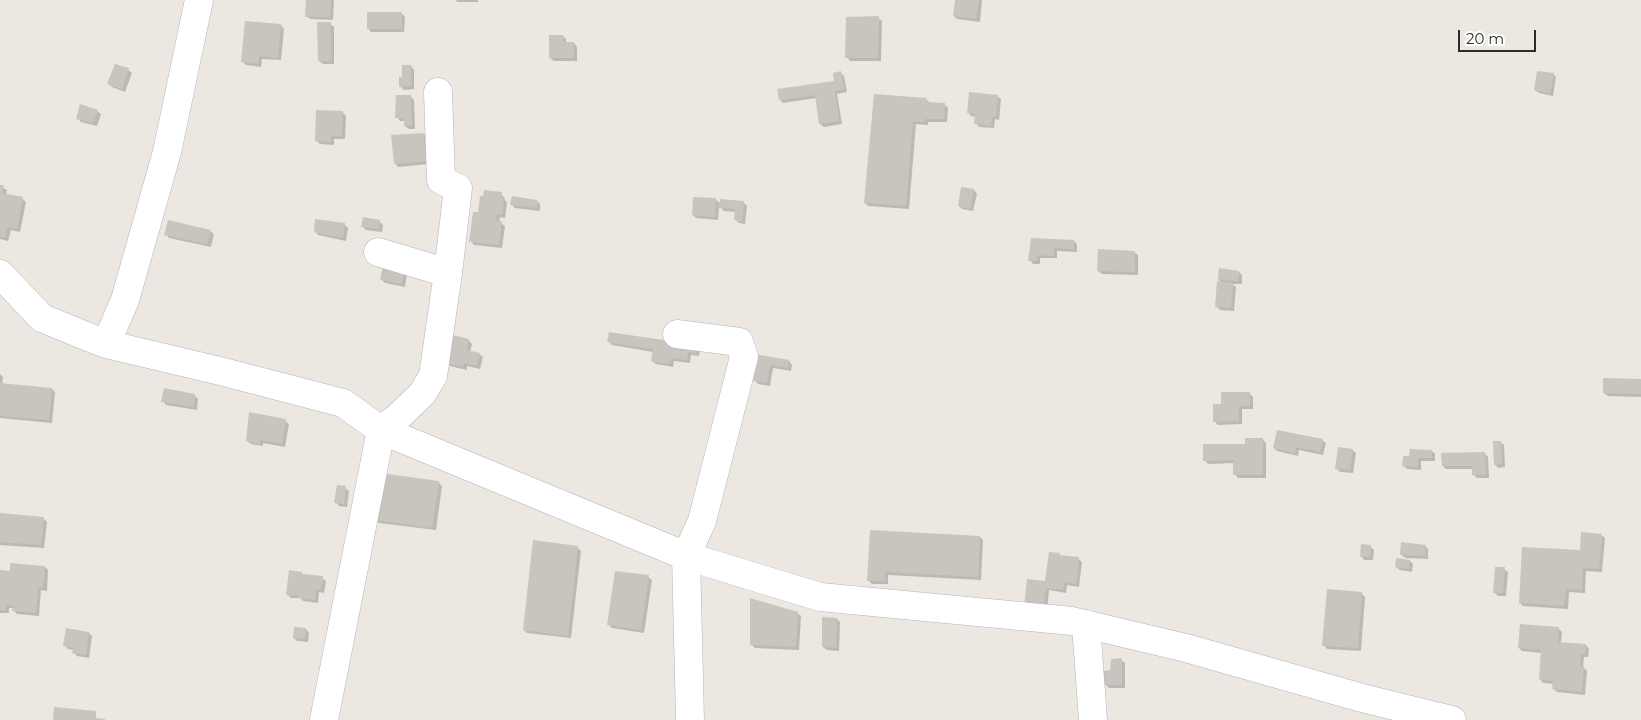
<!DOCTYPE html>
<style>
body{margin:0}
#map{position:relative;width:1641px;height:720px;overflow:hidden;background:#ece7e0;font-family:Montserrat,sans-serif}
canvas{display:block}
.scale{position:absolute;left:1458px;top:30px;width:78px;height:22px;box-sizing:border-box;border:2px solid #2c2c2c;border-top:0;padding-left:6px;font-size:15px;line-height:18px;white-space:nowrap;color:#2c2c2c;-webkit-text-stroke:4px #fff;paint-order:stroke}
</style>
<div id="map">
<canvas width="1641" height="720"></canvas>
<div class="scale">20 m</div>
</div>
<script>
const c = document.querySelector('canvas').getContext('2d');
c.lineJoin = 'round';
function fillPath(path, color) {
  c.fillStyle = color;
  c.fill(path, 'evenodd');
}
function trace(path, color, width, dash) {
  c.strokeStyle = color;
  c.lineWidth = width;
  c.lineCap = dash ? 'butt' : 'round';
  c.setLineDash(dash || []);
  c.stroke(path);
}
const shadow = new Path2D(`
 M307,0H334L333,20L310,19L307,16Z
 M455,0H478V2H458Z
 M956,0H982L980,22L957,19L954,16Z
 M401,13L405,17L404,32H371L368,28Z
 M878,18L882,21L881,61H850L847,57Z
 M330,24L334,27V64H323L319,61Z
 M281,25L284,29L281,60L262,59L261,67L246,65L242,61Z
 M563,36L566,39V43H574L577,47V61H554L550,58Z
 M411,66L414,70V89L404,90L400,86Z
 M128,70L132,73L125,92L112,87L108,83Z
 M841,73L844,76L847,92L837,94L842,124L824,127L820,124L817,98L783,103L780,100L835,82Z
 M1553,74L1556,77L1553,96L1539,93L1535,90Z
 M876,95L926,99L930,103L945,105L948,108L947,122H928V125L916,124L909,209L868,206L865,203Z
 M410,96L414,100L415,129H409L405,126L406,121H400L397,117Z
 M997,96L1001,99L999,120L995,119L994,128L979,127L976,123V117L971,116L968,112Z
 M97,111L101,114L97,126L81,122L77,118Z
 M342,112L346,116L345,139H334V145L320,144L317,141Z
 M424,134L427,137L429,164L398,167L395,163Z
 M0,186L7,190L6,195L22,199L26,202L20,232L11,230L8,241L0,239Z
 M974,190L977,194L973,211L962,209L959,206Z
 M501,193L507,203L505,218L500,217L499,222L505,226L502,248L474,245L471,241L479,214Z
 M716,200L721,204L744,203L747,206L745,224L739,223L736,220V212L724,211L719,206L718,220L696,218L693,215Z
 M537,201L540,204V211L515,208L512,205Z
 M379,221L383,225L382,232L366,230L363,227Z
 M344,224L348,228L346,241L318,235L315,231Z
 M210,231L214,234L211,247L169,238L166,234Z
 M1032,239L1074,241L1077,244V252L1057,251V258H1040V264H1033L1030,260Z
 M1134,252L1138,255V275L1102,274L1098,271Z
 M384,267L407,275L405,287L385,283L381,279Z
 M1239,272L1242,275V284H1232L1236,287L1234,311L1220,310L1216,306L1222,283L1219,280Z
 M468,340L472,344L470,352L479,354L483,357L480,369L467,366V370L450,366L447,363Z
 M609,342L700,350L699,356L691,355L690,363L674,361L673,367L656,364L652,361L653,352L612,345Z
 M789,361L792,365L791,371L773,368L770,386L758,384L754,380L756,372L750,371L747,368Z
 M0,374L3,377L2,384L52,389L55,392L52,423L0,418Z
 M1641,380V397L1608,396L1604,393Z
 M1249,393L1253,397V409H1242V424L1218,425L1214,421L1222,405Z
 M195,396L198,399L197,410L166,405L163,401Z
 M285,421L289,424L285,447L263,443V446L251,444L247,441Z
 M1262,439L1266,443V478H1238L1235,474L1234,463L1208,464L1205,460Z
 M1322,440L1326,443L1323,455L1299,450L1298,456L1277,451L1274,448Z
 M1500,442L1504,445L1505,467L1498,468L1495,464Z
 M1352,450L1356,453L1353,473L1340,472L1336,468Z
 M1432,451L1435,454V461H1421V470L1407,469L1404,466L1411,457Z
 M1485,454L1488,457L1489,478H1477L1474,475L1473,469H1446L1443,466Z
 M438,482L442,486L436,530L379,523L375,519Z
 M345,488L349,491L347,507L339,506L336,502Z
 M0,515L43,518L47,522L44,548L0,545Z
 M871,531L980,537L983,540L981,580L888,575V584H872L868,580Z
 M1601,535L1605,538L1602,572L1586,571L1585,593L1569,592L1568,609L1523,606L1520,603Z
 M1370,546L1374,550L1373,560H1364L1361,556Z
 M1425,546L1428,549V559L1405,558L1401,554Z
 M577,547L581,551L571,638L527,633L524,630Z
 M1059,554L1061,557L1078,559L1082,562L1079,587L1067,585L1066,593L1049,590L1047,611L1028,609L1046,583Z
 M1410,561L1413,564L1412,572L1400,570L1396,567Z
 M45,567L48,570L47,591L41,590L39,616L17,614L14,611V608H9V613H0V571L11,572Z
 M1504,569L1508,572L1506,596H1498L1494,592Z
 M302,573L304,576L322,578L326,581L324,593L319,592L318,603L303,601L300,598H291L287,594Z
 M648,577L652,580L644,633L612,628L609,625Z
 M1361,593L1365,597L1361,651L1327,649L1324,645Z
 M797,613L801,616L799,650L755,648L751,644Z
 M837,619L840,622L839,651L827,650L823,647Z
 M1558,628L1562,632L1561,643L1586,645L1589,649L1588,657H1584L1583,667L1587,671L1585,695L1557,692L1554,689V684L1543,683L1540,679L1542,653L1522,651L1519,648Z
 M306,629L309,633L308,642L297,641L294,638Z
 M89,633L92,636L89,658L77,656L74,653V650L68,649L65,646Z
 M1121,660L1125,663V688H1109L1106,685L1112,672Z`);
const building = new Path2D(`
 M306,0H331L330,17H305Z
 M955,0H979L976,19L953,16Z
 M367,12H402V29H367Z
 M879,16L878,58H845L846,17Z
 M245,21L281,24L278,58L259,56L258,64L241,62Z
 M317,22H331V61H318Z
 M549,35H563V42H574V58H549Z
 M115,64L129,68L122,89L107,84Z
 M402,65H411V86L399,87V77H402Z
 M841,71L844,89L835,91L839,121L819,124L815,95L779,100L777,89L834,81L833,73Z
 M1537,71L1554,73L1550,93L1534,90Z
 M969,92L998,95L996,117H992L991,126L974,124L975,114L967,113Z
 M874,94L927,98L926,102L945,103L944,119H925V122L913,121L906,206L864,203Z
 M396,95H411L412,126H404V118H395Z
 M80,104L98,110L93,123L76,119Z
 M316,110L343,111L342,136H331V142L315,141Z
 M424,133L426,161L394,164L391,135Z
 M0,185H4L2,193L23,197L17,229L7,227L5,238L0,237Z
 M961,187L974,189L970,209L958,206Z
 M484,190L502,192L501,198L504,199L502,215L497,214L496,221H502L499,245L469,242L473,212H478L480,196H483Z
 M512,196L537,200V208L510,205Z
 M693,197L716,198L715,217L692,215Z
 M720,199L744,201L742,222L734,220L735,209L719,208Z
 M363,217L380,220L379,229L361,227Z
 M315,219L345,223L343,238L314,232Z
 M168,220L211,230L207,244L164,235Z
 M1031,238L1074,240V249L1054,248V256L1037,255V261H1028Z
 M1098,249L1135,251V272L1097,271Z
 M383,266L405,270L401,284L380,279Z
 M1219,268L1239,271L1238,281L1218,280Z
 M1217,281L1233,283L1231,308L1215,307Z
 M609,332L697,345L696,354L688,352L687,360L671,358L670,364L651,361L653,349L607,342Z
 M452,335L469,339L467,350L480,353L477,366L464,363L463,367L445,363Z
 M748,353L789,360L788,368L770,365L767,383L753,381L755,370L745,368Z
 M1603,378L1641,379V394L1603,393Z
 M0,383L52,388L49,420L0,416Z
 M164,388L195,394L194,407L161,402Z
 M1221,392H1250V406H1239V421L1213,422V404H1221Z
 M249,412L286,419L282,444L260,440V444L246,441Z
 M1277,430L1323,439L1320,452L1296,447L1295,453L1273,448Z
 M1245,438H1263V475H1233V460L1203,461V444H1245Z
 M1493,441H1501L1502,464L1494,465Z
 M1338,447L1353,449L1350,470L1335,469Z
 M1410,449L1432,450V458H1418V467L1402,466L1403,456H1409Z
 M1485,452L1486,475H1472V466H1442L1441,453Z
 M380,473L439,481L432,528L374,520Z
 M337,485L346,486L344,504L334,503Z
 M0,513L44,517L41,545L0,542Z
 M870,530L980,536L978,577L885,572V581H867Z
 M1581,532L1602,534L1599,569L1583,568L1582,590L1566,589L1564,606L1519,603L1522,547L1580,550Z
 M533,540L578,546L568,636L523,630Z
 M1401,542L1426,545L1425,556L1400,555Z
 M1361,544L1371,545L1370,557H1360Z
 M1049,552L1060,553L1059,555L1079,557L1076,584L1064,582L1063,590L1046,588L1043,608L1024,606L1027,579L1045,581Z
 M1396,558L1410,560L1409,569L1395,567Z
 M10,563L45,566L43,588L38,587L36,613L12,611L13,605H6V611L0,610V570L10,571Z
 M1495,567H1505L1503,593H1493Z
 M289,570L302,572V574L323,576L321,590L316,589L315,600L298,598V596L286,595Z
 M615,571L649,575L641,630L607,625Z
 M1327,589L1362,592L1358,648L1322,646Z
 M750,598L798,612L796,647L750,645Z
 M822,617L837,618L836,648L822,647Z
 M1520,624L1559,627L1558,642L1586,644L1585,654H1581L1580,666H1584L1582,692L1552,689L1553,681L1539,680L1541,650L1518,648Z
 M294,627L306,628L305,639L293,638Z
 M66,628L89,632L86,655L72,653L73,648L63,646Z
 M1122,658V685H1104V671L1110,670L1111,659Z
 M54,707L96,711V718L105,719V720H53Z`);
const minor = new Path2D(`
 M378,252L448,273
 M0,274L42,318L76,332L106,344L224,372L343,403L381,430L686,556L820,597L1072,621L1186,648L1362,698L1452,720
 M677,334L739,342L744,357L702,521L686,556L690,720
 M106,344L125,300L167,152L199,0
 M1086,624L1093,720
 M324,720L381,430L398,417L422,394L433,376L448,273L458,188L441,180L438,92`);
fillPath(shadow, '#0003');
fillPath(building, '#c8c5be');
trace(minor, '#b3b4be', 29);
trace(minor, '#fff', 28);
</script>
